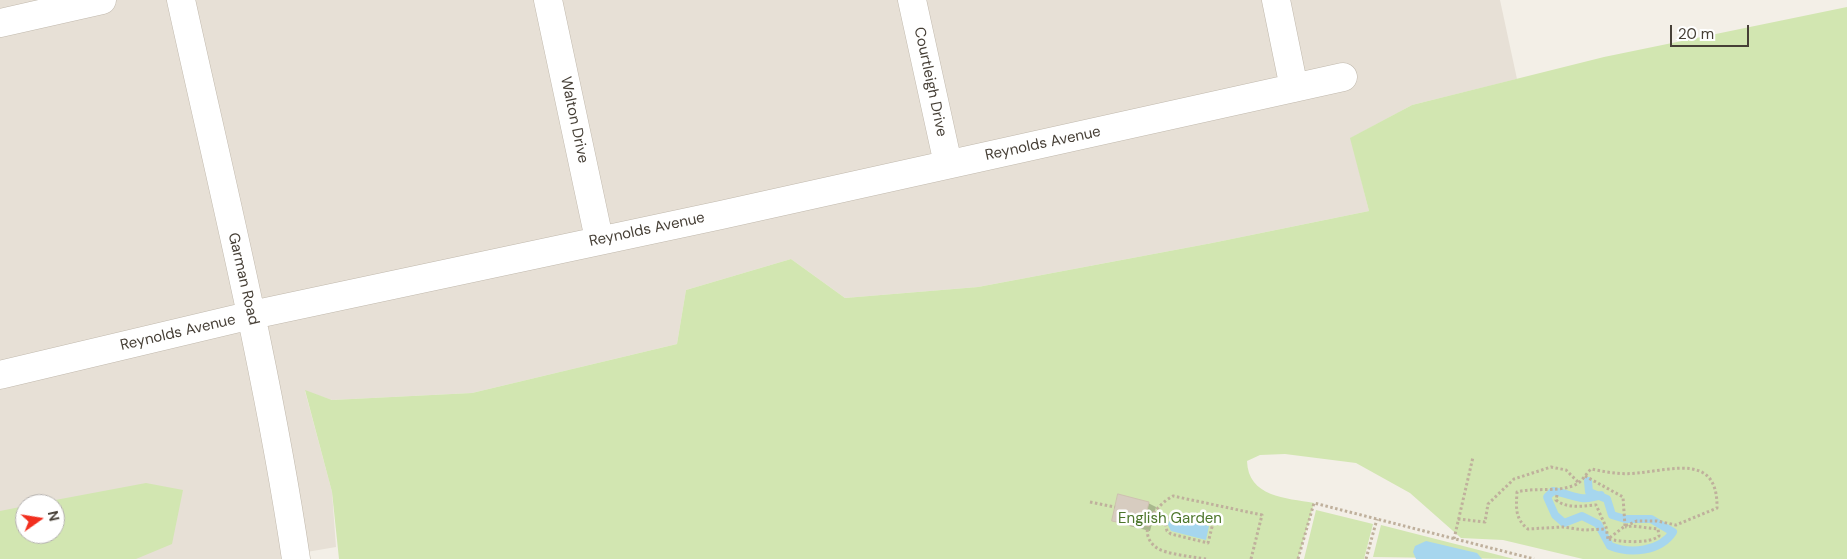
<!DOCTYPE html>
<style>
body{margin:0}
#map{position:relative;width:1847px;height:559px;overflow:hidden;background:#f3efe7;font-family:"DM Sans",sans-serif}
canvas{display:block}
.north{position:absolute;left:15px;top:494px;width:50px;height:50px;box-sizing:border-box;background:#fff;border:1px solid #b5b2af;border-radius:50%;rotate:77deg;font-size:14px;font-weight:700;line-height:20px;text-align:center;color:#463f36}
.north::after{content:'';display:block;margin:auto;width:18px;height:22px;background:#f22f1f;clip-path:polygon(50% 0,100% 100%,50% 72%,0 100%)}
.scale{position:absolute;left:1670px;top:25px;width:79px;height:22px;box-sizing:border-box;border:2px solid #463f36;border-top:0;padding-left:6px;font-size:15px;line-height:18px;white-space:nowrap;color:#463f36;-webkit-text-stroke:4px #fff;paint-order:stroke}
</style>
<div id="map">
<canvas width="1847" height="559"></canvas>
<div class="north">N</div>
<div class="scale">20 m</div>
</div>
<script>
const c = document.querySelector('canvas').getContext('2d');
c.lineJoin = 'round';
function fillPath(path, color) {
  c.fillStyle = color;
  c.fill(path, 'evenodd');
}
function trace(path, color, width, dash) {
  c.strokeStyle = color;
  c.lineWidth = width;
  c.lineCap = dash ? 'butt' : 'round';
  c.setLineDash(dash || []);
  c.stroke(path);
}
function write(font, color, halo, rows, align = 'center') {
  c.font = font + ' "DM Sans",sans-serif';
  c.lineWidth = 5;
  c.setLineDash([]);
  c.textBaseline = 'middle';
  c.strokeStyle = halo;
  c.fillStyle = color;
  for (const [text, x, y, turn = 0] of rows) {
    c.save();
    c.translate(x, y);
    c.rotate((+turn || 0) * Math.PI / 180);
    c.textAlign = isNaN(turn) ? turn : align;
    if (halo) c.strokeText(text, 0, 0);
    c.fillText(text, 0, 0);
    c.restore();
  }
}
const residential = new Path2D(`
 M0,0H1500L1517,79L1412,105L1351,138L1369,211L1212,243L978,287L845,298L791,259L686,290L677,344L472,393L332,400L305,391L332,492L336,547L295,554V559H0ZM25,504H55V534H25Z`);
const green = new Path2D(`
 M1847,7V559H1583L1503,540L1461,538L1410,493L1356,463L1285,454L1260,455L1247,461C1248,497 1286,498 1314,503L1298,559H339L332,492L305,390L332,400L472,393L677,344L686,290L791,259L845,298L978,287L1212,243L1369,211L1350,138L1412,105L1604,57Z
 M146,483L183,490L172,544L136,559H0V511L25,506V534H55V504H34Z
 M1316,510L1373,524L1364,559H1304Z
 M1381,525L1514,559L1373,557Z`);
const water = new Path2D(`
 M1174,518L1209,526L1206,540L1171,531L1168,525L1169,521Z
 M1426,541L1477,553L1482,559H1416L1413,552L1415,546Z`);
const shadow = new Path2D(`
 M1148,503L1156,507L1150,531L1121,524L1113,520Z`);
const stream = new Path2D(`
 M1588,481L1589,492L1607,499L1612,515L1625,519H1651L1673,532C1660,552 1630,554 1610,546L1598,524L1582,516L1564,523L1555,515L1547,497L1553,491C1573,494 1579,503 1601,495`);
const building = new Path2D(`
 M1118,494L1149,502L1143,528L1112,521Z`);
const path = new Path2D(`
 M1585,476L1623,497L1625,526
 M1557,495L1556,500C1567,509 1582,506 1596,505L1606,527L1608,539L1625,526L1637,521H1657L1676,525L1717,508C1718,453 1673,470 1637,473C1621,475 1606,472 1591,469C1586,474 1582,481 1577,484C1559,493 1536,487 1517,492C1516,508 1515,519 1528,529L1563,527L1584,530L1606,529
 M1090,502L1115,507
 M1150,519L1165,522C1175,508 1199,519 1213,523L1208,543L1171,534L1167,531L1165,522
 M1458,519L1485,522L1488,504L1514,479L1551,467L1566,470L1579,483
 M1454,539L1473,457
 M1609,539C1620,542 1650,544 1659,536L1658,529L1632,526L1625,527
 M1206,559C1194,557 1165,554 1157,548C1134,532 1157,504 1173,496L1262,515L1251,559
 M1298,559L1314,503L1534,559
 M1366,559L1377,519`);
const minor = new Path2D(`
 M181,0C222,186 268,371 296,559
 M548,0L599,239
 M912,0L948,164
 M1276,0L1294,88
 M0,23L102,0
 M0,375L252,315L721,215L1343,77`);
const streetNames = [
 ["Courtleigh Drive",930,82,78],
 ["Walton Drive",574,120,78],
 ["Reynolds Avenue",1043,144,-12],
 ["Reynolds Avenue",647,230,-12],
 ["Garman Road",243,279,77],
 ["Reynolds Avenue",178,333,-13]
];
const parkNames = [
 ["English Garden",1170,519]
];
fillPath(residential, '#e7e0d6');
fillPath(green, '#d2e6b1');
fillPath(water, '#a6d6ee');
fillPath(shadow, '#0003');
trace(stream, '#a6d6ee', 8);
fillPath(building, '#d7ccc0');
trace(building, '#cfc1b1', 1);
trace(minor, '#c1b9ad', 29);
trace(path, '#bfb09c', 3, [2.5, 2.5]);
trace(minor, '#fff', 28);
write('15px', '#463f36', '#fff', streetNames);
write('15px', '#4d762b', '#fff', parkNames);
</script>
